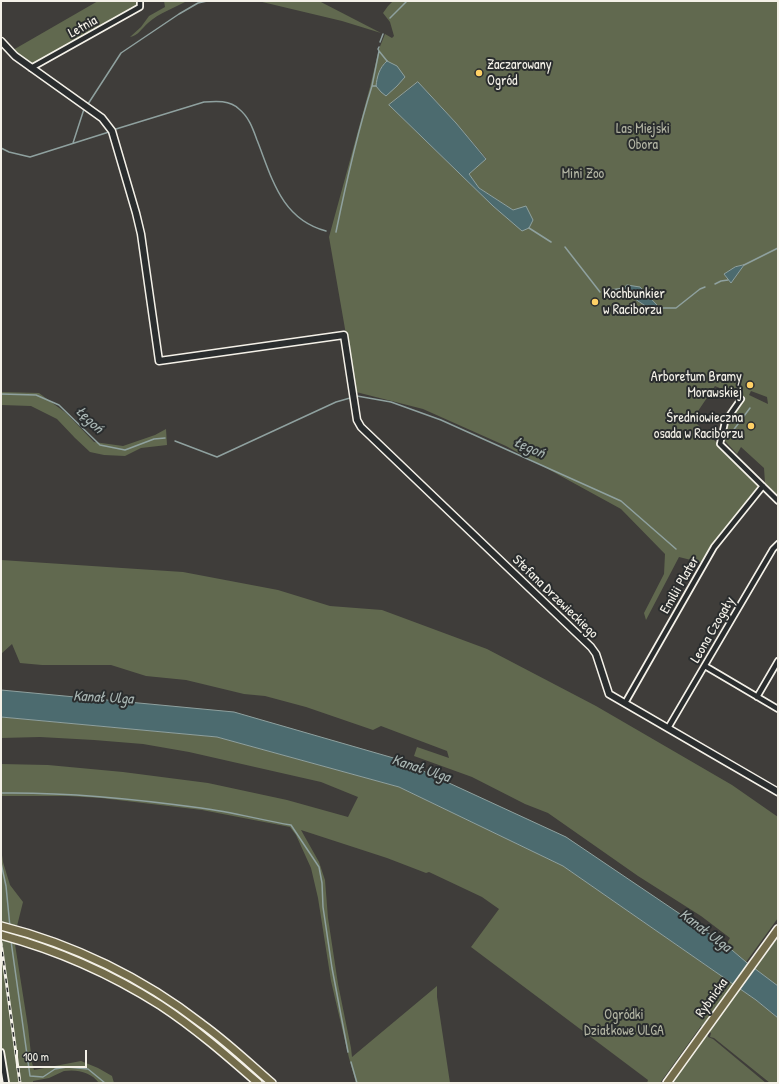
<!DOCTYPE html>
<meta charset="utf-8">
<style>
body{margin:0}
#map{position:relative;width:779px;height:1084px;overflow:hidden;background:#3f3d3a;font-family:"Patrick Hand",sans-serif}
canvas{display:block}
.frame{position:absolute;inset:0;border:2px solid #f4f1e8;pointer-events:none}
.scale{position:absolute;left:16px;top:1050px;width:71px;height:18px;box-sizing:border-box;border:2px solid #f4f1e8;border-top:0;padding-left:5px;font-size:12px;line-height:14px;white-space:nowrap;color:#f4f1e8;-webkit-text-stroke:3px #2a2d2e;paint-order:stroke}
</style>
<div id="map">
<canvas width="779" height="1084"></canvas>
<div class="frame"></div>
<div class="scale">100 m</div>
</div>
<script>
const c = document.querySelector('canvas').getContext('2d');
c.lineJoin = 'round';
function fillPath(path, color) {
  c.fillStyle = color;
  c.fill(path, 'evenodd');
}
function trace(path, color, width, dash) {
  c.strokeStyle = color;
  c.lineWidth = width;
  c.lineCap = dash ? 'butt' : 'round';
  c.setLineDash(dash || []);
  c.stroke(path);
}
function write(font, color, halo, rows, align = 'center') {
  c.font = font + ' "Patrick Hand",sans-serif';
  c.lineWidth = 4;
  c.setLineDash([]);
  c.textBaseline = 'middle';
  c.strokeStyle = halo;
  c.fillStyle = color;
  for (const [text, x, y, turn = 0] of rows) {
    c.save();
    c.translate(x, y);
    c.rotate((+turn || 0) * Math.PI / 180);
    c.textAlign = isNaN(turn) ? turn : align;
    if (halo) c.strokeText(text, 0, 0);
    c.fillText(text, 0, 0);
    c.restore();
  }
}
const green = new Path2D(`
 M98,1H137L136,6L32,65L13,50Z
 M164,1H187C174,8 159,13 148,23C142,28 138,36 130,37L141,27L149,16L165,7Z
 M258,1H319L381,33L342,21Z
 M393,1H778V496L765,483L764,468L741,447L737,454L725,441L726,431L728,424H731L732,421L731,420L745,399L715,386L696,414L698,416L697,424L762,485L703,563L679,557L646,620L644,613L664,574L665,554L621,509L506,446L423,409L356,392L329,237L370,87L379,49L385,34L392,38L394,36L390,22L383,13L388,6ZM418,82L456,123L486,158L469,174L479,188L513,210L505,216L493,206L389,105ZM744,265L731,283L724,274L735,267ZM640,287L653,311L623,292ZM751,391L767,397L768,404L749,395Z
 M1,392L39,393L66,413L94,442L123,446L155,435L166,429L167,445L141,448L125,456L104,455L90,452L75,438L57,419L31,406L1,405Z
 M1,560L183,572L278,590L330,606L382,610L487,649L596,706L732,785L778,817V918L746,962L726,945L730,938L701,916L638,876L548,813L525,804L472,777L414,756L417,747L449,758L447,751L381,726L373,730L306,707L265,696L244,694L186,680L146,676L111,665H42L20,663L12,644L1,654Z
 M1,717L217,737L399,787L563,866L756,1000L778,1018V1083H770L714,1038L710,1037L711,1033L701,1026L660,1083H647L648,1080L471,947L499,909L482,897L429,872L426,873L387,858L301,830L319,862L325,880L328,918L338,984L351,1048L352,1057L437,986V997L450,1083H356L349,1058L331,981L318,898L311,868L296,835L290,827L202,810L101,798L68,796H1V764L48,765L123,772L208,783L287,800L348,817L358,797L321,782L189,752L143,744L94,740L40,737L1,738Z
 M1,848L3,862L10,885L23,902L14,938L28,1027L32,1063L34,1070L81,1061L98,1068L112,1076L114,1083H99C91,1072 77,1069 64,1071C59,1073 54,1076 49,1078C44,1079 38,1080 33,1081V1083H1Z
 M778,936V986L755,969Z
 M706,1034L708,1036V1037L713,1039L766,1083H672Z`);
const water = new Path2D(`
 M387,61L397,66L405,77L397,86L386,96L381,92L376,86C377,77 379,68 387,61Z
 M418,82L456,123L486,159L469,174L479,188L513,210L526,206L533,220L529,228L522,231L493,206L389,105Z
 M744,265L731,283L724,274L735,267Z
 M627,285L640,287L657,305L653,311L623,291Z
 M1,690L234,712L397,759L566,837L726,945L746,962L778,986V1018L756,1000L563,866L399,787L217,737L1,717Z`);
const stream = new Path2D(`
 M390,18L407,1
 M380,42L383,34
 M379,51L387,61
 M372,86L379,51L378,49L379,47
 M88,104L121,53L179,14L198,3L207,1
 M116,129L204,102C216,101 230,100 239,109C249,117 253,129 257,140C272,178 281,219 326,231
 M73,143L84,109
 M1,148L9,152L30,157L109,132
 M529,228L551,242
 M336,232C346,183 357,134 372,86H376
 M565,247L600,292
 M744,265L778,248
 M715,284L721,281L728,280
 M603,291L625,288
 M655,308H676L700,289L705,287
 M1,394L36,395L59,405L100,445L125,450L154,439L165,438
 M357,396L391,402L441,420L621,501L676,549
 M732,432L750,408
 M175,441L217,457L336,402L350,398
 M1,793C68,792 136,799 201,808C232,812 261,820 291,825L319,867L322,883L323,907L332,968L348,1052
 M1,863L6,886L10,927
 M11,941L30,1076L43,1077L55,1069L67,1067L78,1068L88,1069L105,1083
 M351,1062L357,1083`);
const street = new Path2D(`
 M31,68L140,7V1
 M741,399L725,422L720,444L778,501
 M705,666L778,709
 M757,697L778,661
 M625,703L714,547L763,486
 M668,728L773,549L778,544
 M1,1052L6,1083`);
const secondary = new Path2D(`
 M1,41L15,56L102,118L112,131L136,213L141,234L159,361L344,335L357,420L361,427L591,647L596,654L609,694L778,792`);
const primary = new Path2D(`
 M1,926C73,944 143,978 202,1024C227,1042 249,1063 272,1083
 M1,935C57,950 111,974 160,1005C195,1028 226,1055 258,1083
 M667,1083L778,929`);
const rail = new Path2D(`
 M1,943L20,1083`);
const markers = [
 [479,73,4,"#ffd166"],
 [595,302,4,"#ffd166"],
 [750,385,4,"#ffd166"],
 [751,426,4,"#ffd166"]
];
const streetNames = [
 ["Letnia",83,27,-29],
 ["Emilii Plater",680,585,-60],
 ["Stefana Drzewieckiego",555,597,44],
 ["Leona Czogały",713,630,-60],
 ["Rybnicka",712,998,-54]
];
const poiNames = [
 ["Zaczarowany",487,65],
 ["Ogród",487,81],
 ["Kochbunkier",603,294],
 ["w Raciborzu",603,310],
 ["Arboretum Bramy",742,377,"right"],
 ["Morawskiej",742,393,"right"],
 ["Średniowieczna",743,418,"right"],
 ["osada w Raciborzu",743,434,"right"]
];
const parkNames = [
 ["Las Miejski",643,129],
 ["Obora",643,145],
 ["Mini Zoo",583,174],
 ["Ogródki",624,1015],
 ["Działkowe ULGA",624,1031]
];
const waterNames = [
 ["Łęgoń",89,420,44],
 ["Łęgoń",529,448,24],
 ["Kanał Ulga",103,698,3],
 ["Kanał Ulga",421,769,18],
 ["Kanał Ulga",705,931,37]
];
fillPath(green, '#61694f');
fillPath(water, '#4c6b6f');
trace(water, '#8fa19f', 1);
trace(stream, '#8fa19f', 1.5);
trace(street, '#f4f1e8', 8);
trace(secondary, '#f4f1e8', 9);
trace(primary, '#f4f1e8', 10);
trace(street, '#2a2d2e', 4.5);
trace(secondary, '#2a2d2e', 6);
trace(primary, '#736c4b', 7);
trace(rail, '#f4f1e8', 3);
trace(rail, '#2a2d2e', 1.5, [4.5]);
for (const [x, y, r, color] of markers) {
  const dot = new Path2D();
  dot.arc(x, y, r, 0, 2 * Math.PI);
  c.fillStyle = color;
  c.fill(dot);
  trace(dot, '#2a2d2e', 1.5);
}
write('14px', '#f4f1e8', '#2a2d2e', streetNames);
write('14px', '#f4f1e8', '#2a2d2e', poiNames, 'left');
write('14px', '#b2b4a3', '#2a2d2e', parkNames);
write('italic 15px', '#a8b5b2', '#2a2d2e', waterNames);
</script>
